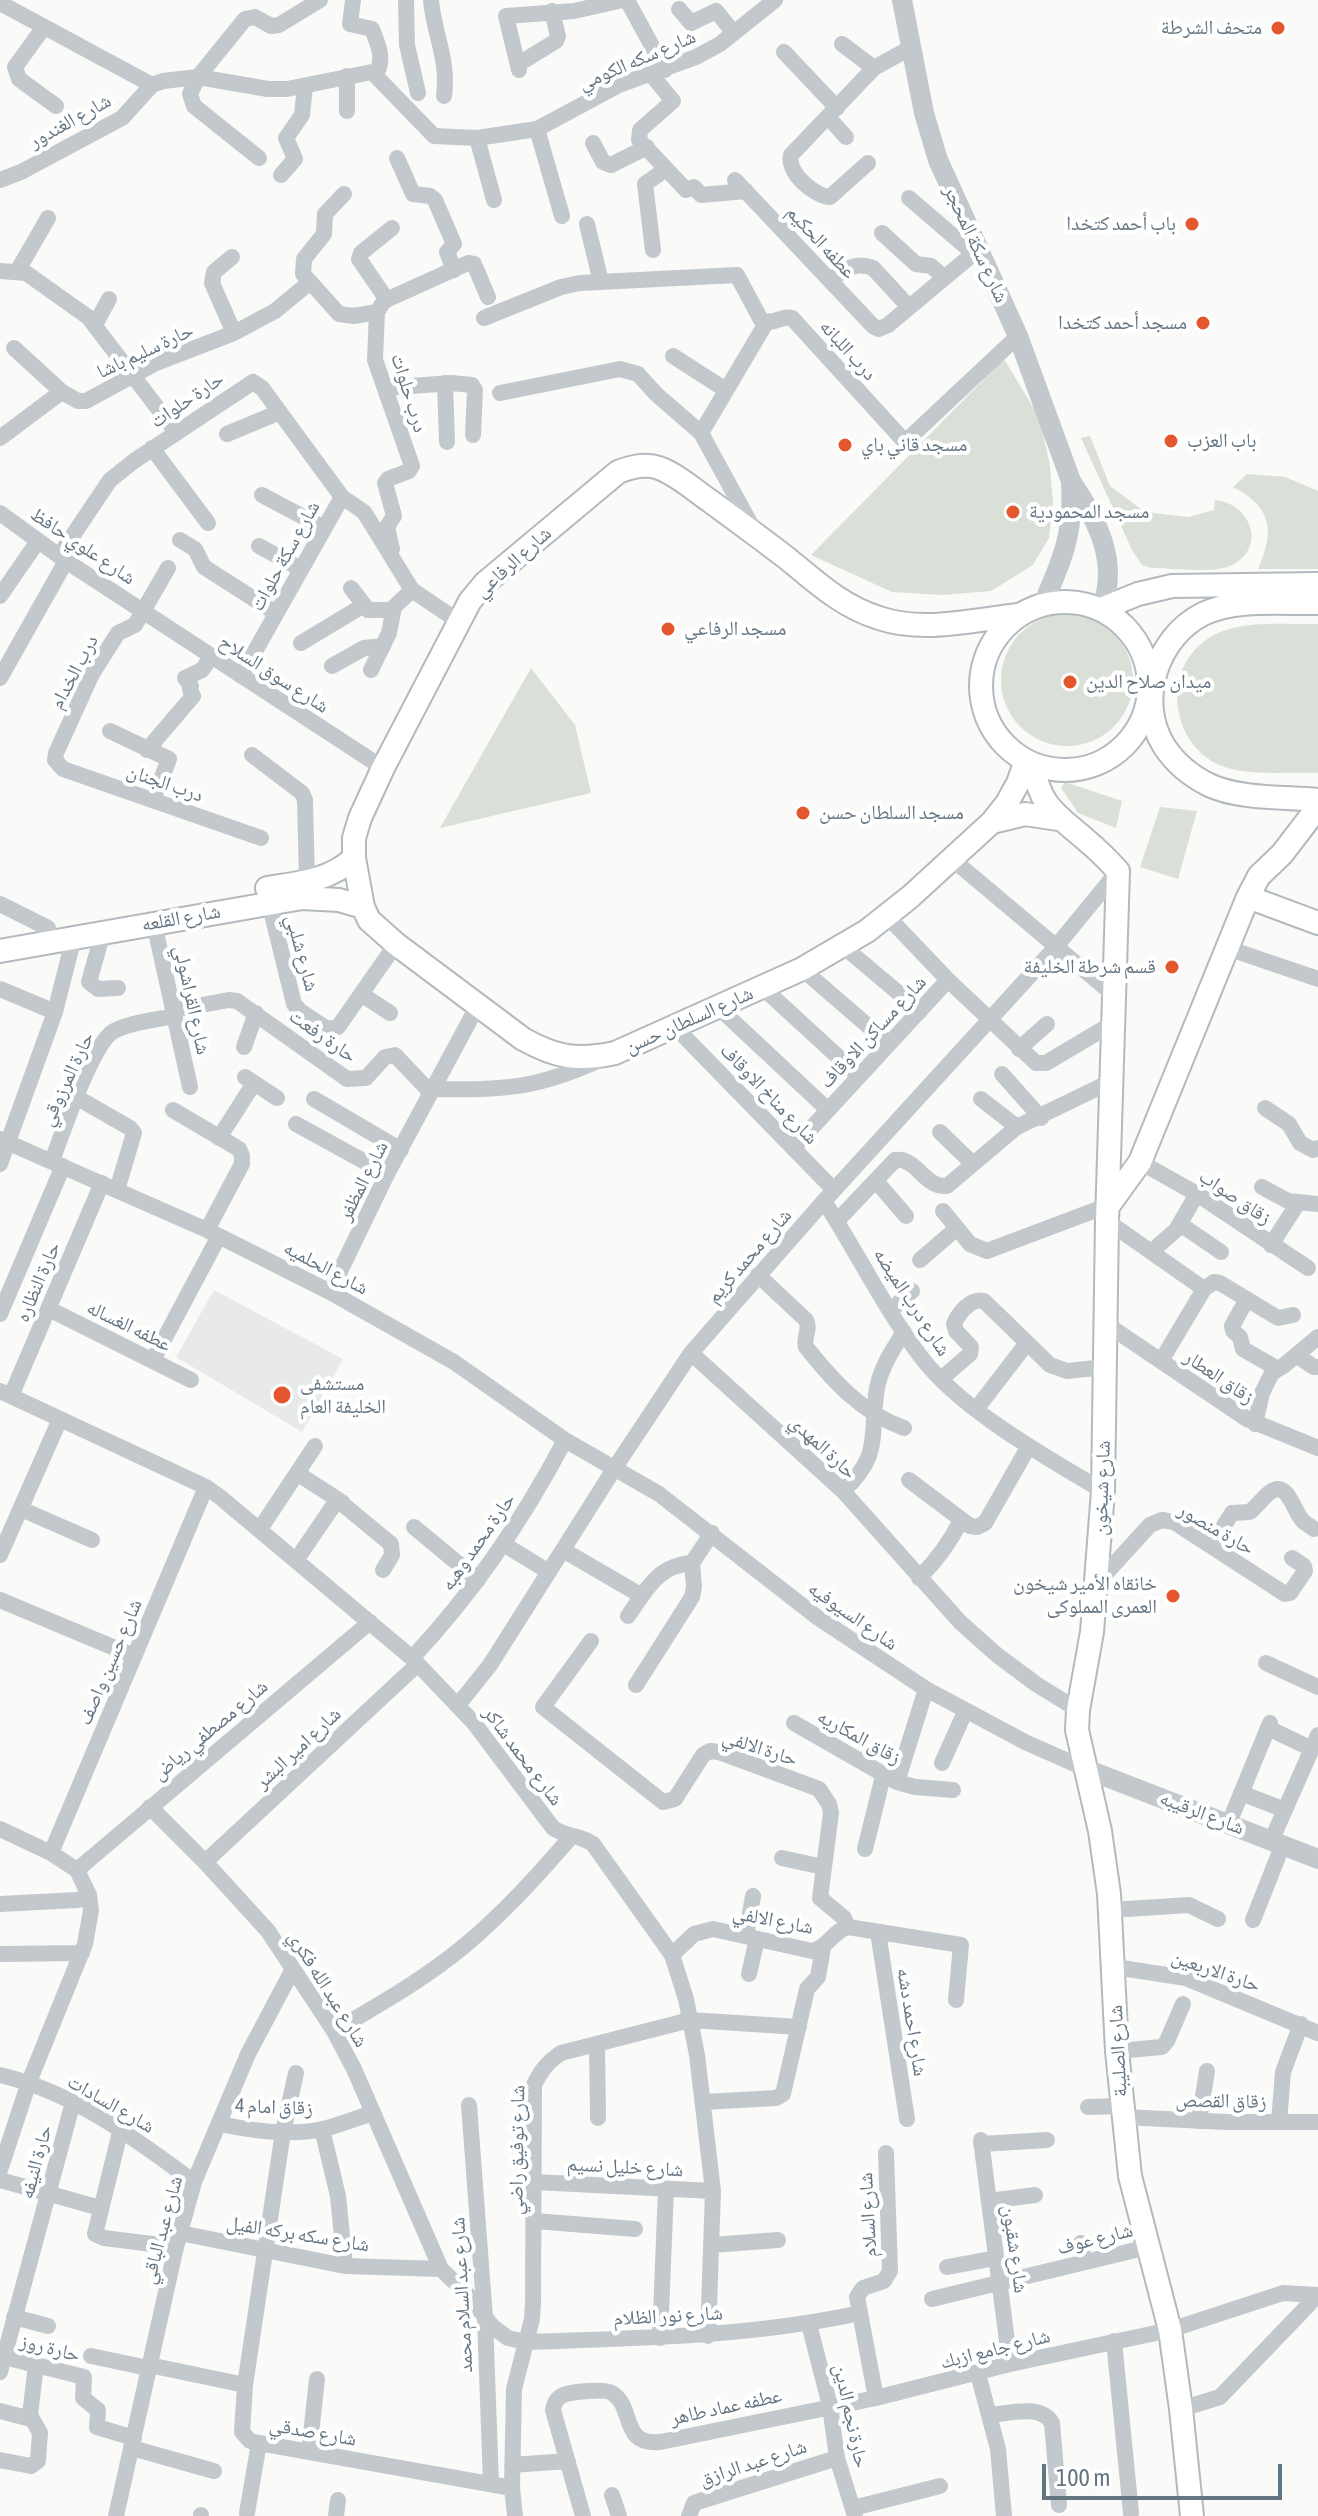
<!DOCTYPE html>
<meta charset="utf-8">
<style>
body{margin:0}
#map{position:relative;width:1318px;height:2516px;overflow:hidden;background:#fafaf8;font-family:"Asap Condensed",sans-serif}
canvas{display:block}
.scale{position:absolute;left:1042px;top:2464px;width:240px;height:36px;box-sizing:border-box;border:4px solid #657683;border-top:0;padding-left:10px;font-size:24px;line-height:28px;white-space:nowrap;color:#657683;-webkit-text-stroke:6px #fff;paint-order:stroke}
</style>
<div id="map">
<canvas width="1318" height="2516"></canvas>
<div class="scale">100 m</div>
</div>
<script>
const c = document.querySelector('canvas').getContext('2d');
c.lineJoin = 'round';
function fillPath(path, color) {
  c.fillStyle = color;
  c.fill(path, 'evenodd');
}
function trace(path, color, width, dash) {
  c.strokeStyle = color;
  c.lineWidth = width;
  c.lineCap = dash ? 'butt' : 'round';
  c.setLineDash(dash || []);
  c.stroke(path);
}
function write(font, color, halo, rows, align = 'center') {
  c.font = font + ' "Asap Condensed","Noto Naskh Arabic",sans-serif';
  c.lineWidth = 8;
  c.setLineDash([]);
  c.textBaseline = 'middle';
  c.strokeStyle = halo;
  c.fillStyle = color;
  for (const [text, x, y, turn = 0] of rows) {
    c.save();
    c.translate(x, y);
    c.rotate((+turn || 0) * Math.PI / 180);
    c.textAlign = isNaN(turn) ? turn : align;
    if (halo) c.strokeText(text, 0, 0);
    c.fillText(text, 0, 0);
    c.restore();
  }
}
const built = new Path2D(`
 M214,1290L343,1359L302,1432L176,1357Z`);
const green = new Path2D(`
 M1004,359L1040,419L1050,466L1053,503L1049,538L1033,565L991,591L942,595L892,592L811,555Z
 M1090,436L1110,486L1145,512L1188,517L1214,510L1215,500C1251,503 1267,548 1232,565C1214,574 1172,568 1151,568L1142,565L1132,550L1081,438Z
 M1247,474L1285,477L1318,491V569H1258C1275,531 1272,507 1233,487Z
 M1001 680a66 66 0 1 1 132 0a66 66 0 1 1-132 0Z
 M1318,624V773C1289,772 1253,776 1225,767C1171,749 1159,669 1209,638C1239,619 1284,625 1318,624Z
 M531,668L575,725L591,793L440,828Z
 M1065,782L1122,801L1116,828L1078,813L1061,788Z
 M1160,807L1197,811L1178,879L1140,867Z`);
const minor = new Path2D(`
 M353,0L350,24L372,29C378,44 385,59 376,74
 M406,0L407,45L418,93
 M431,0C434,35 449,59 444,96
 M627,0L665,70
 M0,3L152,85
 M679,9L691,23L716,11L734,33
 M44,27L15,67L19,79L56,106
 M842,44L874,68
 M784,52L837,108
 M525,60L556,41L558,36L552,11
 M519,70L506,16L574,11L623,0
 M650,73L673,101L640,130L639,140L686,190L694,187L701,195L746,191
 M347,111V76
 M828,117L846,137
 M537,129L562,216
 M477,138L494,200
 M593,143L603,162L611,165L647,147
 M259,158L194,106L190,94L198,77L245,19L255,17L271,26L279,25L320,0
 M397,158L413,194L430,196L435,200L454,244L447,252L454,270
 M868,163L830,197C814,196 786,172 791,155L874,68L912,47
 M281,175L295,159L286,138L302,115L305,86
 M0,180L21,172L122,118L152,85L163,81L198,77L268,89H287L372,72L434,136L477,138L537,129L619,85L696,57L720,44L775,0
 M735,180L873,326L879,329L888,325L979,249
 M344,194L325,214L324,234L304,259L303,274L339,314L354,316L377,312
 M909,198L973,253
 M587,224L601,282
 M882,233L916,264L931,266L944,277
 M653,250L645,184L666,169
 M232,257L214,272L212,283L234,333
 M18,270L48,218
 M0,271L26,273L88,317L176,432
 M830,280C845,270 855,261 873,268L909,307
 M387,300L359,259L361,253L392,228
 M484,318L561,287L580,283L737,275L761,320C773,326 781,315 792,318L905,442L1018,336
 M95,325L109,299
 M14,348L62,392
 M673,356L726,390
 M445,383L447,442
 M385,388L451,383L472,385L475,390L473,435
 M500,393L620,369L638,374L656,394L701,433L754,530
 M701,433L766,323
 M227,434L280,412
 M0,438L56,396L62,392L78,401H86L156,363L234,333L275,311L309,283
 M152,448L208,523
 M262,495L324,528
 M0,513L66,561L383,768
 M180,540L195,549L204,567L276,613
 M259,546L301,569
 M392,549L387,527L394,516L385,483L388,479L409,471L412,466L375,360L377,312L384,301L468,263L474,264L488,297
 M59,556L110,480L134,461L253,382L262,388L342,497L364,512L369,520L412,590L458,621
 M168,568L135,625L118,633L92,674L56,753L55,760L63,769L261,838
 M351,588L368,610H392
 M0,596L38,541
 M301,643L364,605
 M332,666L364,648L383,646
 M371,670L389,633L394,607L412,590
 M241,676L342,497
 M0,678L66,561
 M110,731L169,759L153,800
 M147,750L193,696L190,690L191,686L185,678L202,670L211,657
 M252,755L302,793L305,800L307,881
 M952,859L1115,996
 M269,902L294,1004L300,1011L327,1029L338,1027L396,944
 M0,904L48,928
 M887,916L948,980L1036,1063H1046L1115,1022
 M154,923L190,1087
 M103,932L89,982L98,989L118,988
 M844,947L920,1011
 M1227,948L1318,979
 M802,969L889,1044
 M762,987L859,1076
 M0,989L55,1012
 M361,994L390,1013
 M719,1008L828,1110
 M174,1010L229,1000L237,1001L347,1079L366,1078L385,1057L395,1055L431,1093
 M675,1027L834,1190
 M244,1047L256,1013
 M1019,1049L1047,1024
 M1002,1074L1041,1118
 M245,1077L277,1098
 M433,1089C504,1090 537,1089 602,1059
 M76,1097L130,1128L134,1133L117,1190
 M314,1099L401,1150
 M981,1099L1017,1127
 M1265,1108L1289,1124L1300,1143L1313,1150L1318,1148
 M173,1110L239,1149L242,1156V1164L207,1230
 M296,1124L387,1174
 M940,1132L973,1164
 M219,1138L254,1083
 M0,1139L207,1230L330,1292L454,1362L565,1440L659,1494L817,1617L926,1689L1025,1742L1086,1769
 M794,1147L948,980
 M52,1161C62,1135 92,1043 114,1031C131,1022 156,1020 175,1016
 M1140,1162L1197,1194L1308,1268
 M0,1164L55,1012L74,937
 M876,1181L906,1216
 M1262,1187L1288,1201L1318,1204
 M824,1201C857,1252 884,1308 921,1357C961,1410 1046,1457 1103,1491
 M943,1211L970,1244L987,1251L1109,1205
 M837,1221L895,1160C917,1157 924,1188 947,1186L1017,1127L1112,1081
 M1107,1221L1204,1289L1161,1361
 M1180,1224L1221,1252
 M1271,1245L1298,1203
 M1152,1251L1176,1230L1197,1194
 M920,1260L957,1228
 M758,1275L806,1320C811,1330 803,1337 806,1347C833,1381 862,1413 904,1428
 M1204,1289L1214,1282L1220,1283L1278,1318L1293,1315
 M330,1292L387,1174L478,1005
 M1247,1299L1232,1326L1233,1331L1240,1337L1243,1349L1278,1369
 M49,1309L191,1380
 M891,1310L912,1291
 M0,1314L63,1166
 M1106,1324L1247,1419L1318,1448
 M691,1353L843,1491L960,1622L997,1655L1036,1684L1078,1710
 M1296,1355L1314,1367H1318
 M153,1360L219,1236
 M941,1379L970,1354L971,1347L956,1331L954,1324C959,1312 971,1298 984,1301L1050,1365L1067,1371L1105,1367
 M0,1391L206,1487L220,1497L412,1658L474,1723L553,1828C566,1837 581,1835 593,1844L672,1955L686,1999L697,2055L713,2191L708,2336
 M11,1396L102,1183
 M977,1408L1027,1343
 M1255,1424L1262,1393L1272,1373L1282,1367L1318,1337
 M297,1473L343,1503
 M909,1480L970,1526L977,1527L985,1523L1029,1446
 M843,1491C883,1454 869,1436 877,1388C881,1367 893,1349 904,1332
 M21,1509L92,1540
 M414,1527L478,1580
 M260,1529L315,1446
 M505,1545L549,1572
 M1211,1546L1232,1513L1250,1512C1257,1506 1262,1499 1269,1493C1288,1478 1293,1511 1303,1521C1305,1523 1313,1528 1314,1529
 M563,1550L642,1596
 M0,1555L60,1419
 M297,1559L333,1506L340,1502L391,1544L392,1555L383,1570
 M919,1578C937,1560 950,1543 961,1520
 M1097,1583L1150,1525L1162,1520L1174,1522L1285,1594L1290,1593L1305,1571L1304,1566L1292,1558
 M0,1600L134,1656
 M628,1616C646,1590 658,1565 692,1563
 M591,1641L543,1707L663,1802L675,1799L703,1755L710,1751L719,1752L819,1789L829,1804L831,1813L820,1898L844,1918L848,1927
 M412,1658C474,1592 523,1520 565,1440
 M1266,1663L1318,1687
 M636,1685L692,1597L694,1587L692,1563L712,1533
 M458,1705L490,1665L614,1469L691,1353L824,1201L1055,948L1118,871
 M794,1723L897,1782L915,1787L953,1790
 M1268,1728L1312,1749
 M942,1763L965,1712
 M897,1782L926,1689
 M1241,1793L1285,1810
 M150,1807L205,1862L268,1931L334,2031L354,2069L441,2269
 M1229,1823L1270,1723
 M0,1829L51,1853L77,1870L89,1895L91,1910L85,1944L29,2082L0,2170
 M1272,1839L1318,1735
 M865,1849L883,1776
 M51,1853L206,1487
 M782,1858L823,1867
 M205,1862L418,1664
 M77,1870L370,1622
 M0,1904L78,1900L89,1895
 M1111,1910L1189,1905L1218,1919
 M1253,1920L1283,1844
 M878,1932L907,2119
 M746,1936L753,1896
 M0,1954L82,1953
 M672,1955L694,1934L713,1929L812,1951C828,1948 831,1932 848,1927L961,1945L956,2000
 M1115,1967L1186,1978L1318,2033
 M749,1974L757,1939
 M334,2031C378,2005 423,1980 463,1947C503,1914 537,1876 571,1837
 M597,2044L598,2118
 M1117,2051L1162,2047L1167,2041L1183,2004
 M296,2073L283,2132L245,2385L242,2432L250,2441L259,2443L512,2488
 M0,2075C74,2092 134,2138 194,2182
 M704,2102L776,2098L783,2094L807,1989L818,1977L823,1948
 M469,2105L485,2318L491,2483
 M1088,2107L1122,2106
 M1123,2117L1226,2122H1318
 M1199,2121L1207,2071
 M1279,2122L1283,2072L1301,2024
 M220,2124C252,2131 290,2136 323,2129C340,2125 356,2118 373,2113
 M121,2128L95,2234L104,2238L176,2247
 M322,2129L338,2196L345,2266
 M981,2140L1010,2364
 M981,2144L1047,2140
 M0,2180L100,2208
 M535,2182L713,2191
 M989,2201L1035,2195
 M535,2221L635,2229
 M180,2233L345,2266L441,2269L467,2294L493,2327L508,2338L525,2342C638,2338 750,2337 860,2313
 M1081,2243L1084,2262
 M712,2245L778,2240
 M947,2267L996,2258
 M932,2299L1148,2247
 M14,2317L48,2326
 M809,2324L830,2406L837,2458L855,2516
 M660,2338L666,2189
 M1114,2341L1131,2513
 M0,2356L84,2377L83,2398L98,2410L97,2427L134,2438
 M91,2356L148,2368
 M149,2365L245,2385
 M0,2372L73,2102
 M978,2374L998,2449L1004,2516
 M876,2398L857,2297L863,2288L884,2281L890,2271L886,2153
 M1181,2409L1220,2397L1318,2295
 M0,2411L31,2419
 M991,2415C1010,2413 1041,2404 1052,2423L1059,2505
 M132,2448L214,2471
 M309,2452L317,2379
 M0,2460L31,2466L38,2461L40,2433L30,2415L36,2365
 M512,2465L568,2461
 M612,2495L619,2516
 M853,2508L940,2486
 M247,2513L259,2443
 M116,2516L176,2247L194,2182L248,2054L293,1969
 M201,2516V2515
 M336,2516L338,2500
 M515,2516L512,2488L514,2389L532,2319L533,2302L534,2085C541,2070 548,2062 561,2053L690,2020L799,2027
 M583,2516L553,2410C554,2404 556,2398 563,2395C571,2392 605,2388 612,2393C635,2407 620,2446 660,2442L876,2398L1010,2364L1170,2330L1283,2293L1318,2295
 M689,2516L694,2503L837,2458`);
const tertiary = new Path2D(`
 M902,0L924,113L938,160L1018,336L1071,481C1097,520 1120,562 1101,609
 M1043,604C1062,561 1074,533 1071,485
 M1086,1769L1318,1859`);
const secondary = new Path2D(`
 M981 686a84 84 0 1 1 168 0a84 84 0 1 1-168 0Z
 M1318,603C1282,604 1236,598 1203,614C1157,637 1136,701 1164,746C1175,763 1191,776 1209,785C1238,799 1286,797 1318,800
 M1101,609L1138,594L1172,586L1318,584
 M1018,615C973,620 923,633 879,618C843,607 817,583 788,559C762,539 736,520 710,501C694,490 678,475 659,468C645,463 631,467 618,472L485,583L470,601L383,768L360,818L354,838V858L363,907L369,920L396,944L523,1039C557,1058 578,1061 615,1053L802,969L867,931L910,897L992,822L1007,803L1018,783L1026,761
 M1033,764C1039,806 1056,814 1086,840C1097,849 1108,860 1118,871L1107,1221L1103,1491L1092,1632L1078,1710L1077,1730L1100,1831L1109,1894L1117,2051L1130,2176L1170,2330L1181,2409L1192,2516
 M992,822L1025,814L1058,819
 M267,888C299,883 329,881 354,858
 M1248,897L1318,923
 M0,951L302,898L339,900L363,907
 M1109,1205L1140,1162L1248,897L1259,876L1282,854L1318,807`);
const markers = [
 [1278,28,8,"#e4572e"],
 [1192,224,8,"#e4572e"],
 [1203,323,8,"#e4572e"],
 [1171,441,8,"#e4572e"],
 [845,445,8,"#e4572e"],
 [1013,512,8,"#e4572e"],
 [668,629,8,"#e4572e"],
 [1070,682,8,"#e4572e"],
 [803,813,8,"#e4572e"],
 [1172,967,8,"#e4572e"],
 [282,1395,10,"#e4572e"],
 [1173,1596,8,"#e4572e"]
];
const poiNames = [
 ["متحف الشرطة",1262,28,"right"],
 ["باب أحمد كتخدا",1176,224,"right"],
 ["مسجد أحمد كتخدا",1187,323,"right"],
 ["باب العزب",1187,441],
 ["مسجد قاني باي",861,445],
 ["مسجد المحمودية",1029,512],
 ["مسجد الرفاعي",684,629],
 ["ميدان صلاح الدين",1086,682],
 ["مسجد السلطان حسن",819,813],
 ["قسم شرطة الخليفة",1156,967,"right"],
 ["مستشفى",300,1384],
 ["الخليفة العام",300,1407],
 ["خانقاه الأمير شيخون",1157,1584,"right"],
 ["العمرى المملوكى",1157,1607,"right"]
];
const streetNames = [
 ["شارع سكه الكومي",637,60,-23],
 ["شارع الغندور",70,121,-29],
 ["عطفه الحكيم",821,242,47],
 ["شارع سكة المحجر",976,244,65],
 ["درب اللبانه",848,350,48],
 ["حارة سليم باشا",145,351,-25],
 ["درب حلوات",409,393,73],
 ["حارة حلوات",187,400,-34],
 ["شارع علوي حافظ",83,546,34],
 ["شارع سكة حلوات",285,556,-61],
 ["شارع الرفاعي",513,562,-42],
 ["درب الخدام",74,672,-62],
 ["شارع سوق السلاح",274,674,33],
 ["درب الجنان",165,783,19],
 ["شارع القلعه",181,918,-10],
 ["شارع شلبي",302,953,75],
 ["شارع القراشولي",192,1000,78],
 ["شارع السلطان حسن",689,1020,-24],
 ["شارع مساكن الاوقاف",873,1032,-47],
 ["حارة رفعت",323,1036,35],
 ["حارة المرزوقي",67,1079,-65],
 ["شارع مناخ الاوقاف",769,1094,46],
 ["شارع المظفر",363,1181,-63],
 ["زقاق صواب",1235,1197,34],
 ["شارع محمد كريم",749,1256,-49],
 ["شارع الحلميه",326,1268,28],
 ["حارة النظاره",38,1282,-67],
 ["شارع درب الميضه",912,1302,57],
 ["عطفه الغساله",129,1326,26],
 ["زقاق العطار",1219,1377,34],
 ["حارة المهدي",823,1447,43],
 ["شارع شيخون",1102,1488,-88],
 ["حارة منصور",1216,1529,30],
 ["حارة محمد وهبه",478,1542,-55],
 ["شارع السيوفيه",853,1616,35],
 ["شارع حسين واصف",110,1662,-67],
 ["شارع مصطفي رياض",210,1730,-40],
 ["زقاق المكاريه",859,1737,29],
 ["شارع امير البشر",298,1748,-43],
 ["حارة الالفي",760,1748,18],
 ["شارع محمد شاكر",523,1756,53],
 ["شارع الرقيبه",1202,1813,21],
 ["شارع الالفي",773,1920,11],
 ["حارة الاربعين",1216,1971,19],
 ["شارع عبد الله فكري",328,1989,58],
 ["شارع احمد دشه",912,2022,81],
 ["شارع الصليبة",1118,2051,-93],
 ["زقاق القصص",1221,2101,1],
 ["شارع السادات",111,2104,30],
 ["زقاق امام 4",274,2107,2],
 ["شارع توفيق راضي",517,2150,-89],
 ["حارة النيفه",36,2162,-75],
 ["شارع خليل نسيم",625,2167,3],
 ["شارع السلام",868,2215,-93],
 ["شارع عبد الباقي",162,2230,-75],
 ["شارع سكه بركه الفيل",298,2234,9],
 ["شارع عوف",1095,2239,-14],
 ["شارع شقبون",1015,2249,82],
 ["شارع عبد السلام محمد",462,2295,-93],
 ["شارع نور الظلام",668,2316,-3],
 ["حارة روز",50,2348,14],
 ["شارع جامع ازبك",995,2349,-14],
 ["عطفه عماد طاهر",726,2407,-12],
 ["حارة نجم الدين",851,2416,78],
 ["شارع صدقي",313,2432,10],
 ["شارع عبد الرازق",753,2463,-18]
];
fillPath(built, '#e8e9e9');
fillPath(green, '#dadfd7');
trace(secondary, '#b3babf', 26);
trace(minor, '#c3c8cc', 16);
trace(tertiary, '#c3c8cc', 20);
trace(secondary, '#fff', 22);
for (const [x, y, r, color] of markers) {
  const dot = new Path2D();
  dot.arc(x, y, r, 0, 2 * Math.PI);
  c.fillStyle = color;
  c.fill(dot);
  trace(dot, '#fff', 3);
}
write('20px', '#657683', '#fff', poiNames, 'left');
write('20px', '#657683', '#fff', streetNames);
</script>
